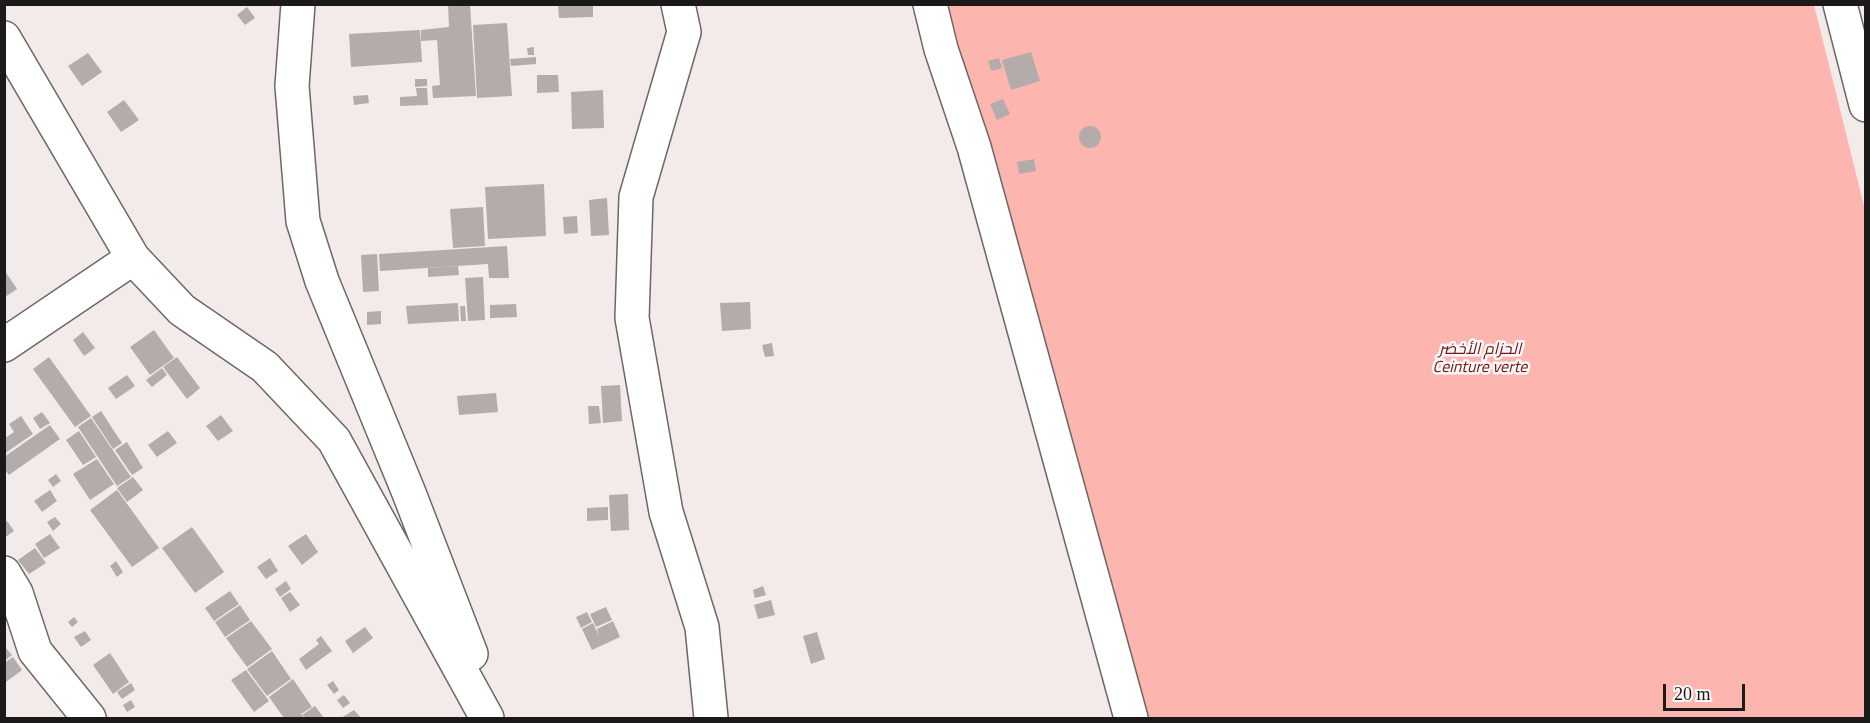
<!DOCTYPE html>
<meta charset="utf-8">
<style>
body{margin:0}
#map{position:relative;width:1870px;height:723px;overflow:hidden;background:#f3ebea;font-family:Georgia,serif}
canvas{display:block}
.frame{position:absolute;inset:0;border:6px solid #1c1a19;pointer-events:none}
.scale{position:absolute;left:1663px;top:684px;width:82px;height:27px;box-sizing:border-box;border:3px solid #1c1a19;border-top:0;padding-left:8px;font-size:18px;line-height:21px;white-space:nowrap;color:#1c1a19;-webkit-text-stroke:4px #fff8f8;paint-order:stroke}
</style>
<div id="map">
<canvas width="1870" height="723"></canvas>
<div class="frame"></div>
<div class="scale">20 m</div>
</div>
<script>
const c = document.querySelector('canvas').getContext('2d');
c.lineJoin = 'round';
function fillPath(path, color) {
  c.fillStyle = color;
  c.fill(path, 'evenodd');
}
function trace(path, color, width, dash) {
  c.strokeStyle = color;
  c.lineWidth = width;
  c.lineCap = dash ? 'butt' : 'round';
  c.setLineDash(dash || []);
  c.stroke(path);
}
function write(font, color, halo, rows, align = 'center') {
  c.font = font + ' Georgia,Cairo,serif';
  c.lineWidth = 5;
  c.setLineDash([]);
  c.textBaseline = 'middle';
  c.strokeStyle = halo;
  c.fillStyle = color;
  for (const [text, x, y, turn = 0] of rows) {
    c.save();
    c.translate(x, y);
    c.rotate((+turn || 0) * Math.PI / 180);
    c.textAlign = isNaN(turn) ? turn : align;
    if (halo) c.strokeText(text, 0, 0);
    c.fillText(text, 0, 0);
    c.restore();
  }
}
const green = new Path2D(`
 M942,5H1814L1865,210V718H1140Z`);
const building = new Path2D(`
 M448,4H470L476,96L433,98L432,86L440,85L437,40L421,41V30L449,27Z
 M558,4H593V17L559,18Z
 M247,7L255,18L245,25L237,15Z
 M507,23L512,96L477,98L473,25Z
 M420,30L422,62L351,67L349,34Z
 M534,47V55H528L527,48Z
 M1031,52L1040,81L1011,90L1002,60Z
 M88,53L102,72L82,86L68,66Z
 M536,57V64L511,66L510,59Z
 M999,58L1002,68L991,71L988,61Z
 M537,75H558L559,92L537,93Z
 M415,79H427V86L415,87Z
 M416,88H427L428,105L400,106V97L417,96Z
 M603,90L604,128L572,129L571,92Z
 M368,95L369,103L354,105L353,96Z
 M1003,99L1010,114L997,120L990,104Z
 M124,100L139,120L121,132L107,112Z
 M1079 137a11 11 0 1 1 22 0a11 11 0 1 1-22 0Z
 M1034,159L1036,171L1019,174L1017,162Z
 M544,184L546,236L488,239L485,187Z
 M607,198L609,235L591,236L589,200Z
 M483,207L485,246L453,248L450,209Z
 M577,216L578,233L564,234L563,217Z
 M507,246L509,278H489L488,264L380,271L379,254Z
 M377,254L379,291L363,292L361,255Z
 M458,266L459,275L428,277V268Z
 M5,271L17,289L5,297Z
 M483,277L485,320L468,321L465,278Z
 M750,302L751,329L722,331L720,303Z
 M458,303L459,321L408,324L406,306Z
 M516,304L517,317L490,318V305Z
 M460,306H465L466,321H461Z
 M381,311V324L367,325V312Z
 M154,330L174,358L150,375L130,347Z
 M83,332L95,348L84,356L73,340Z
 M772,343L774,356L765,357L762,345Z
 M49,357L91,416L75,427L33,369Z
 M177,357L200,388L187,399L163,367Z
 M162,368L167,375L152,387L146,380Z
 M127,375L135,386L116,399L108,388Z
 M620,385L622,421L603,423L601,386Z
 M496,393L498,412L459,415L457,396Z
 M588,406H599L601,423L589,424Z
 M101,411L122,443L113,449L92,417Z
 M42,412L50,423L40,429L33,418Z
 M221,415L233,431L218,441L206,426Z
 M21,416L33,434L4,454V439L14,432L9,424Z
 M91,418L131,477L117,486L78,427Z
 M50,425L60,439L9,475L4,469V457Z
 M79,431L96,457L83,465L66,440Z
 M168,431L177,443L157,457L148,445Z
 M127,442L143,468L132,475L115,450Z
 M97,459L114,484L90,500L73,474Z
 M56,474L61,481L53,487L48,480Z
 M133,477L143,490L127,502L117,488Z
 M50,490L57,501L42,512L34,501Z
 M117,490L159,548L132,567L90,510Z
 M628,494L629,530L611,531L609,495Z
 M608,507V520L587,521V508Z
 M55,517L61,524L53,531L47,522Z
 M7,521L14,531L4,538V522Z
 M192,527L224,572L195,593L162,548Z
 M50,534L60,548L44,558L35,544Z
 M306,534L318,552L302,565L288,546Z
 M35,548L46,563L29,574L18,560Z
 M270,558L278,571L266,579L257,567Z
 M116,561L123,572L117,577L110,566Z
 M286,581L291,589L280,597L275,589Z
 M763,586L766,595L755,598L753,590Z
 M230,591L239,604L214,621L205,608Z
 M290,592L300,605L290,612L281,598Z
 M771,600L775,615L758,619L754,605Z
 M240,605L250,620L225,637L215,622Z
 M606,607L612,620L596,627L590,614Z
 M587,612L592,622L581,628L576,617Z
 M74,617L78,622L72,627L68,622Z
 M251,621L272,649L247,667L226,638Z
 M613,621L620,637L592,650L582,629L593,623L599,636L597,629Z
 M365,627L373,638L353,653L345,641Z
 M85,631L91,640L81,647L74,637Z
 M817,632L825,659L811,664L803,636Z
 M321,636L332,651L306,670L299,659L319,644L316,640Z
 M4,646L12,655L4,661Z
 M272,651L291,679L267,696L247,669Z
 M110,653L129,682L113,694L93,665Z
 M13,657L22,670L6,682L4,663Z
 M246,670L269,701L254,712L231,680Z
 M293,679L312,707L301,714L303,717L300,718H284L269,697Z
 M333,681L339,690L334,694L327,685Z
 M131,683L135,690L122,699L117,692Z
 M344,695L350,703L343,708L337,700Z
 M131,700L135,707L127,712L123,705Z
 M315,706L324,718H305L302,715Z
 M354,710L361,718H341Z`);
const minor = new Path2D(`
 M298,4L292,86L303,221L322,281L409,493L471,654
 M678,4L684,32L636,197L632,318L666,512L702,627L711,718
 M930,4L941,49L974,147L1131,718
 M1840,4L1866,105
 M4,38L133,258L182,310L265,367L334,440L487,718
 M4,345L133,258
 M4,573L16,593L35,651L89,718`);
const parkNames = [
 ["الحزام الأخضر",1480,351],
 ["Ceinture verte",1480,369]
];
fillPath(green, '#fdb5af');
fillPath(building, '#b3acab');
trace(minor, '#6d6766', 36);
trace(minor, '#fff', 33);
write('italic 16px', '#6e191a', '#fff8f8', parkNames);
</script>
